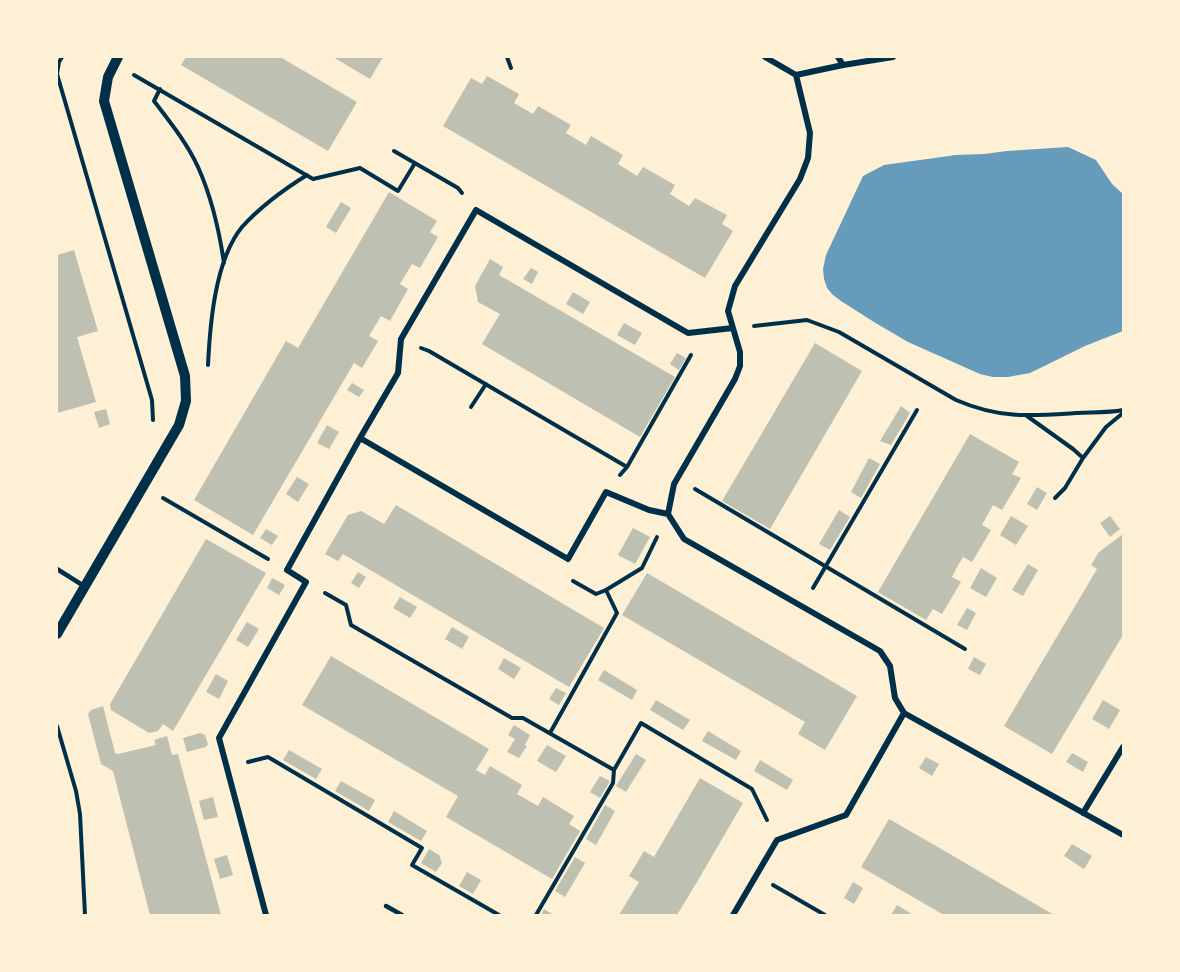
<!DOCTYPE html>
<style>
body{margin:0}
#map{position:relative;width:1180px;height:972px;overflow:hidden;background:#fdf0d5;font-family:Roboto,sans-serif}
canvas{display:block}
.frame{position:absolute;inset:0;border:58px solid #fdf0d5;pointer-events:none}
</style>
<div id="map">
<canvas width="1180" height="972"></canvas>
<div class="frame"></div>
</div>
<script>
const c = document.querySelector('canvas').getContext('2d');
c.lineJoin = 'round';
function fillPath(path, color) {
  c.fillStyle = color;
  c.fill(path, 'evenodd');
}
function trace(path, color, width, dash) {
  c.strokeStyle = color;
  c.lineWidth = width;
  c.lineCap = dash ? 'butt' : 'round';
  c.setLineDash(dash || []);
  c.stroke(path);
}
const water = new Path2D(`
 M1068,147L1096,160L1112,184L1123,194V331L1085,346L1030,373L1008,377H993L980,374L908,342L874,322L841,301L833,295L827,288L824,279L823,269L826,255L863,176L884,165L956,155L984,154L1007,151Z`);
const building = new Path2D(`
 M186,57H280L357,102L328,151L181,65Z
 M333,57H383L370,79Z
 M487,76L519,94L514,103L533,114L538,106L571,125L566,133L586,145L591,136L623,155L618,164L637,176L643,167L675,185L670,194L689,206L695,198L727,215L722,224L733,231L705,278L443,126L471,78L482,84Z
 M389,192L437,221L430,232L438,237L420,268L412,264L400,284L408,289L390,321L381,316L369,336L378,341L362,368L354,363L253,535L194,500L286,341L298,348Z
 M341,202L351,208L336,233L326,227Z
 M74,250L98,331L77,337L96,402L57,413V255Z
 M490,259L503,267L499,275L675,377L640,437L482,344L500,314L478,302L475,286Z
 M531,268L538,272L532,284L523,279Z
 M573,292L590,302L583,314L566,304Z
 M624,323L642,333L635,345L617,335Z
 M815,343L862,371L770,529L722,501Z
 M677,353L686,358L679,370L670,364Z
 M352,383L364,390L359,397L347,390Z
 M901,406L910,413L891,445L880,441Z
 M106,409L110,424L99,428L94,412Z
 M327,425L339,432L329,449L317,443Z
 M970,434L1019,462L1012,474L1021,478L1002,510L993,505L987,516L982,525L991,530L972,562L963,557L957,567L952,577L961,582L942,614L933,609L926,620L878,592Z
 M869,458L880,464L861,498L851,492Z
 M297,477L309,484L298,502L286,494Z
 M1037,487L1047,493L1037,510L1027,504Z
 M396,505L604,628L569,687L343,554L338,561L325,554L348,515L361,511L384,524Z
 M839,510L850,517L830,550L819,544Z
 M1011,516L1028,526L1016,545L1000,535Z
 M1110,516L1120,529L1110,537L1100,523Z
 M633,528L650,537L635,564L618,555Z
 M266,529L278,536L272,545L260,538Z
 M1123,534V635L1052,754L1004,726L1097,569L1091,565L1099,552Z
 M206,539L266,573L173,731L163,724L158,731L149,733L111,710L110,704Z
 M1028,564L1038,570L1023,596L1012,590Z
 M981,568L997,578L986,597L970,588Z
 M358,572L366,577L359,588L351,583Z
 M647,573L857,696L825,750L798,734L805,722L622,615Z
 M272,578L285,585L279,595L267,588Z
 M400,597L417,607L410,618L393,608Z
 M967,608L976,613L967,630L957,625Z
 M247,622L259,629L248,647L236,640Z
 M452,627L469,637L462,649L445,639Z
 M331,656L489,749L476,770L485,775L490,766L522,785L517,794L538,806L543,797L574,816L569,824L580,831L552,879L446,817L458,796L302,705Z
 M974,657L986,664L980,675L968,669Z
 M504,658L521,668L514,679L498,669Z
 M604,670L637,690L632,700L598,680Z
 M216,674L228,681L219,699L206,692Z
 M556,688L566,693L559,705L549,699Z
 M656,700L690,720L683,730L650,710Z
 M1103,700L1120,710L1109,729L1092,719Z
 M103,706L115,753L118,754L156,745L154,740L167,736L172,755L178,754L221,915H150L113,771L101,764L88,714L91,710Z
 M514,725L530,735L525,745L527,746L519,758L507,752L515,739L508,735Z
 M708,731L741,751L736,760L702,741Z
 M200,733L205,735L208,744L206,747L187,752L183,738Z
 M547,745L566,756L556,772L537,761Z
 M289,750L322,769L316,779L283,760Z
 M1072,753L1088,762L1083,772L1066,762Z
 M636,754L646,760L626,792L616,786Z
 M926,757L939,764L932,776L919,768Z
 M760,760L793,780L787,790L754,771Z
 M600,776L610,781L600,798L590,792Z
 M700,778L743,803L697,882L677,915H619L639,882L629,876L644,851L654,857Z
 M341,781L375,800L369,811L335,791Z
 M213,797L218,817L204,820L199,801Z
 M605,805L615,811L596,845L586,839Z
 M394,811L427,831L421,841L388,822Z
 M889,819L943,850L1054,915H944L861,867Z
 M1072,844L1092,856L1084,869L1064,856Z
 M429,849L439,855L442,863L436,872L421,863Z
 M227,855L233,875L220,879L214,859Z
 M575,857L585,863L565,897L555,891Z
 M467,872L481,880L473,894L459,886Z
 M853,882L863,888L854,904L844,898Z
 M897,905L907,911L913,915H891Z
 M544,909L554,915H541Z`);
const path = new Path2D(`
 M62,57L59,62L57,74L152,400L153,420
 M507,57L511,68
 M134,75L313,179L360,168L398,191L415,163
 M160,89L154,101C170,122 187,143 198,167C212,198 219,229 224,263
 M394,151L458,188L462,193
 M754,326L807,320L839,332L956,400C1000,419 1030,416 1076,413C1092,412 1108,413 1123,410
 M421,348L429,351L627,467
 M208,365C210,324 215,260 242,227C261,206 283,190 307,175
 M471,407L486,384
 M1027,416L1073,449L1083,458L1065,488L1055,498
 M1083,458L1106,427L1123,413
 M620,475L627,467L691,355
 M695,489L965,649
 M163,498L268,559
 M573,581L596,594L606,590
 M813,588L917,410
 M325,593L346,605L351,625L512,718H523L614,770L641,723L752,789L767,820
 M57,726L76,791L80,814L85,915
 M550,733L617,613L606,590L642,568L657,537
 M248,762L268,757L422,848L412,865L499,915
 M773,885L825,915
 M536,915L613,783L614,770`);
const service = new Path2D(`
 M57,569L84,586
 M386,906L402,915`);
const minor = new Path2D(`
 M765,57L796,75L843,65L893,57
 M838,57L843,65
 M360,438L398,373L401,339L476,210L688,333L733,328
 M904,713L1123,835
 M1083,813L1123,747
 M266,915L219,738L306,582L287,570L360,438L568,559L606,492L649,510L668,514
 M733,915L777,840L846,815L904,713L895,698L890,666L880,651L684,539L668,514L674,484L735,379L740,366V352L728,311L735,286L800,179L808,158L810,133L796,75`);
const tertiary = new Path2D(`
 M57,634L179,425L186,401L185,376L104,101L108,77L118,57`);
fillPath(water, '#669bbc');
fillPath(building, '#bec0b2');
trace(path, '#003049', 4);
trace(service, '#003049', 4.5);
trace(minor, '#003049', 6);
trace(tertiary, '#003049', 10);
</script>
